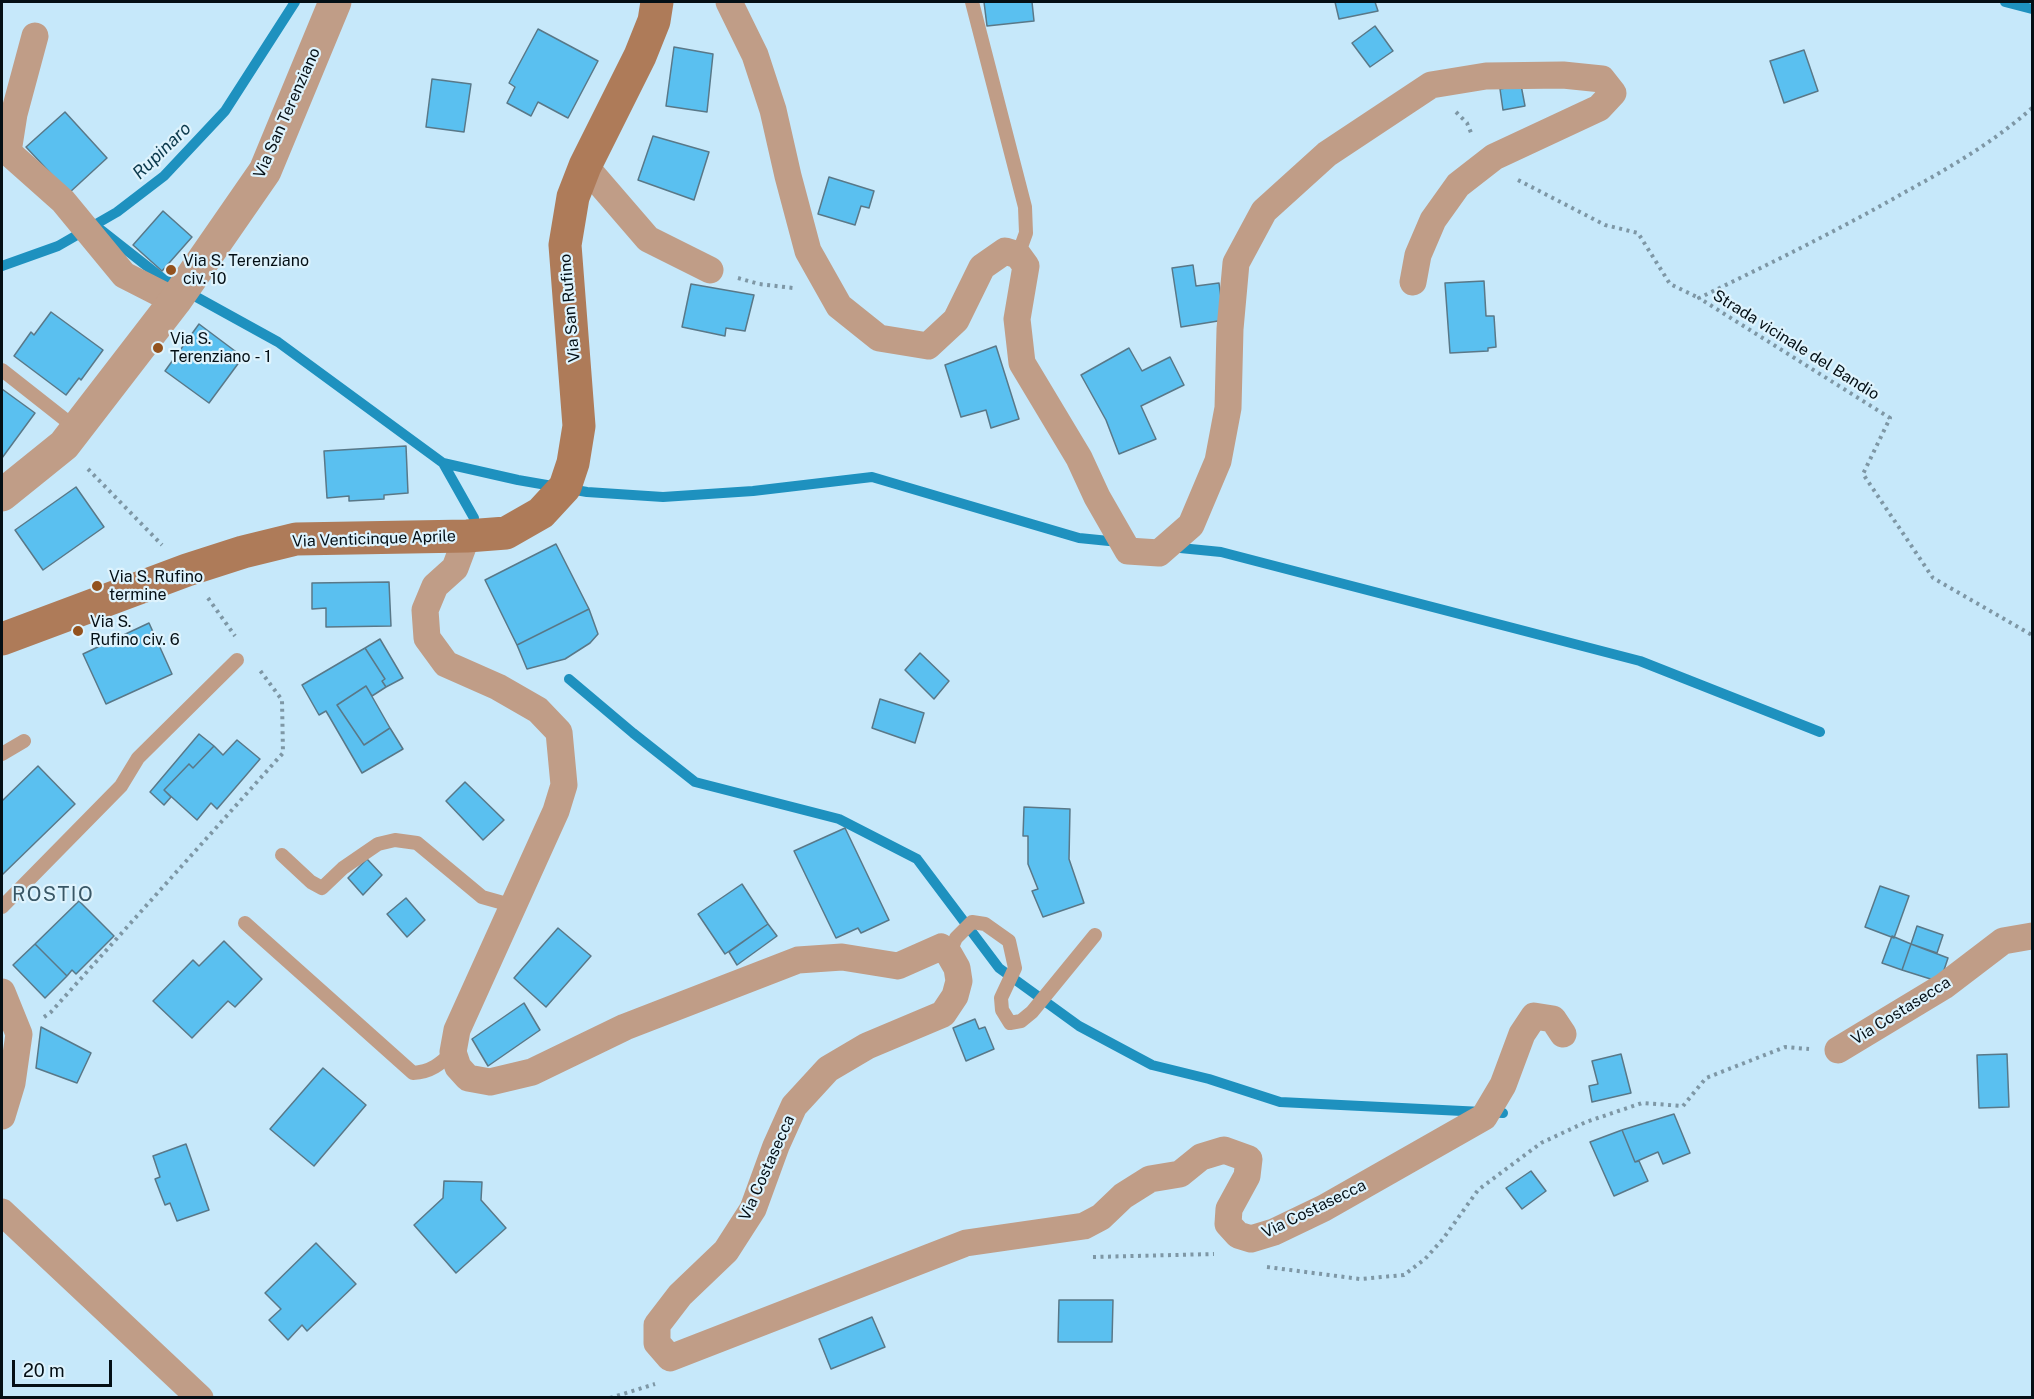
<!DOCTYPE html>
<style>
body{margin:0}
#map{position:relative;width:2034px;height:1399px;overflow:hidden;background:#c6e8fa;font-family:"Public Sans",sans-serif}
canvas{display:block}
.frame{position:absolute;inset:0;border:3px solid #040f15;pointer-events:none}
.scale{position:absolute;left:12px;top:1360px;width:100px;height:27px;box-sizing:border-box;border:3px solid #040f15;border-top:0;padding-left:8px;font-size:18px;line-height:21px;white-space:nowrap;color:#040f15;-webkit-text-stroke:4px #def3fd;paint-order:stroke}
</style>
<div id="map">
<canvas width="2034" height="1399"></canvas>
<div class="frame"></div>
<div class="scale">20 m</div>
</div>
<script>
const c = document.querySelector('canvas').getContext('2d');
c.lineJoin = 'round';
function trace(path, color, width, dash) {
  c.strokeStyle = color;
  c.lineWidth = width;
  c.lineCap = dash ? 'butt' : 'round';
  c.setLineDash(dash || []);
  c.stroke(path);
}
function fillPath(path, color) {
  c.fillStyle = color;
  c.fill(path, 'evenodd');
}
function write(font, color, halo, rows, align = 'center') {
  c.font = font + ' "Public Sans",sans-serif';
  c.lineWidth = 4.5;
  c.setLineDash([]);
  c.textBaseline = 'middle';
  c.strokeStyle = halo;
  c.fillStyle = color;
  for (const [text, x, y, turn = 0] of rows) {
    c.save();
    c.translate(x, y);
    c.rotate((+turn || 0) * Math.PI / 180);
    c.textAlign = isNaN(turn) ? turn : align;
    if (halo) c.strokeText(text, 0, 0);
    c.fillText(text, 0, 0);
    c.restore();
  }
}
const stream = new Path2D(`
 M2005,2L2032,9
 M101,230L162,278L278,342L443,463L518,480L587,492L663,497L753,491L872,477L1079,538L1119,542
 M2,266L58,246L117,212L164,176L225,111L295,2
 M443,463L474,518
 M1170,547L1221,552L1640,661L1820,732
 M569,679L633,733L695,782L839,819L917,859L999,968L1079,1026L1152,1065L1209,1079L1280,1102L1503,1113`);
const building = new Path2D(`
 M984,2H1032L1034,21L987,26Z
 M1335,2H1375L1378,11L1339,19Z
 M1375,26L1393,51L1370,67L1352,43Z
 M538,29L598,61L568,118L538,102L531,116L507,103L515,87L509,83Z
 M674,47L713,54L707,112L666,106Z
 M1804,50L1818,91L1784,103L1770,61Z
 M432,79L471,84L464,132L426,127Z
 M1521,85L1525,106L1503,110L1500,89Z
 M65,112L107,158L69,193L26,147Z
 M653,136L709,152L694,200L638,180Z
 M829,177L874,191L869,208L861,206L855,225L818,214Z
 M163,211L192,237L162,271L133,245Z
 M1193,265L1196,286L1219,283L1224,320L1181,327L1172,268Z
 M1484,281L1486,316H1494L1496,347L1488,348V351L1450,353L1445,283Z
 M691,284L754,295L745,331L726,328L725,336L682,327Z
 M51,312L103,350L81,380L79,378L66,395L14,356L31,332L34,335Z
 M199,324L243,357L209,403L165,371Z
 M996,346L1019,419L991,428L986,410L961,417L945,365Z
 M1129,348L1142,371L1170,357L1184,385L1141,406L1156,439L1119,454L1106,420L1081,375Z
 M2,389L35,413L2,458Z
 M406,446L408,493L384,495V499L349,501V496L327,498L324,451Z
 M76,487L104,527L43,570L15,530Z
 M556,544L589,609L517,645L485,580Z
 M389,582L391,626L326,627V608L312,609V583Z
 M589,609L598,634L590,643L565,659L527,669L517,645Z
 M149,623L172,674L106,704L83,654Z
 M380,639L403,678L386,687L382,681L385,679L365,648Z
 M365,648L385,679L382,681L386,687L372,696L366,686L337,705L364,745L390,728L403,749L362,773L326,711L319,715L302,685Z
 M920,653L949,681L934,699L905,670Z
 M366,686L390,728L364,745L337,705Z
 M880,699L924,713L915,743L872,728Z
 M199,734L214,746L193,768L189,764L164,790L171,797L164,805L150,792Z
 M237,740L260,759L217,809L211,803L197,820L164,790L189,764L193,768L214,746L223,755Z
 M38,766L75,804L2,875V801Z
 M465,782L504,820L483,840L446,801Z
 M1024,807L1070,809L1069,859L1084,903L1043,917L1032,891L1038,889L1028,864V836H1023Z
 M845,828L889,920L861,933L858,928L836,938L794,851Z
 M367,859L382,875L363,895L348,878Z
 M742,884L768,924L725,954L698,914Z
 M1880,886L1909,896L1894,938L1865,927Z
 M406,898L425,920L407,937L387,914Z
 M79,901L114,936L76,974L72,970L67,976L35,944Z
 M768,924L777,936L737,965L729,952Z
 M1917,926L1943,935L1937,953L1911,944Z
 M558,928L591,956L546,1007L514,978Z
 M1892,936L1911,944L1902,970L1882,963Z
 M224,941L262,979L235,1007L228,1001L192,1038L153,1001L193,960L199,966Z
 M35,944L67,976L45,998L13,965Z
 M1911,944L1948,958L1940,982L1902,970Z
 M524,1003L540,1030L488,1066L472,1039Z
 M975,1019L979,1029L985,1027L994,1049L966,1061L953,1028Z
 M41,1027L91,1053L77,1083L36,1068Z
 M1621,1054L1631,1093L1592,1102L1589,1086L1598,1084L1592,1061Z
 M2007,1054L2009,1107L1979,1108L1977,1055Z
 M323,1068L366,1105L314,1166L270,1129Z
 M1674,1114L1690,1153L1663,1164L1658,1152L1635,1162L1622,1130Z
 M1622,1130L1635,1162L1639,1161L1648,1181L1614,1196L1590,1142Z
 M186,1144L209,1210L177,1221L170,1203L165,1205L155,1179L160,1177L153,1156Z
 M1531,1171L1546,1191L1522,1209L1506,1188Z
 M444,1181L482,1182L481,1200L506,1228L456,1273L414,1225L443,1198Z
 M316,1243L356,1284L307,1331L302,1325L288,1340L269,1320L281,1309L265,1293Z
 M1059,1300H1113L1112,1342H1058Z
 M872,1317L885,1347L831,1369L819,1339Z`);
const path = new Path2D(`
 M2032,108C1995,141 1951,167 1907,191C1839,230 1769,264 1699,298L1890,418L1863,474L1933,578L2032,635
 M1456,112L1467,123L1472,135
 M1518,180L1605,225L1638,233L1670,284L1699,298
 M738,278L759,284L793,288
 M88,469L162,545
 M208,598L235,636
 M44,1017L51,1012L283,753L282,700L259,669
 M1093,1257L1214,1254
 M1267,1267L1360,1279L1404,1275L1425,1259L1443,1239L1478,1190L1541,1143L1586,1122L1642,1103L1683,1106L1706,1078L1785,1047L1809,1049
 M610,1398L655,1384`);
const service = new Path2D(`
 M972,2L1025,207L1026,233L1018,255
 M2,370L77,429
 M2,754L24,741
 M282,855L311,882L322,888L343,868L378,844L395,840L417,843L482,897L514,906
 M2,907L121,786L138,758L237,660
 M245,923L413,1073C431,1072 440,1064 453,1052
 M949,954L956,938L972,922L985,924L1009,941L1015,968L1001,998L1002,1010L1010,1023L1021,1021L1032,1012L1095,935`);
const minor = new Path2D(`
 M729,2L755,55L773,110L788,176L808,251L839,306L879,338L928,346L956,320L982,267L1005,251L1018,255L1026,266L1017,319L1022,363L1079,458L1097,497L1128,551L1159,553L1191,525L1218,461L1228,408L1230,329L1236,263L1264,211L1327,154L1431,85L1486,76L1563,75L1602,79L1613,93L1599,108L1494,157L1458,185L1433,220L1418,255L1413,282
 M35,36L14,114L8,152L63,201L124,275L175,301
 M585,166L648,239L710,270
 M467,536L455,568L435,586L425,610L427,638L446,664L498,687L538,710L559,732L564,785L556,811L457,1030L453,1052L458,1067L468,1078L490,1082L532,1072L625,1027L798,960L842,957L898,966L941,947L949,954L957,968L959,981L955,996L943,1014L867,1046L828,1069L794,1106L776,1146L753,1209L726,1251L680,1295L657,1325V1343L670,1358L966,1243L1084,1226L1101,1217L1123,1196L1150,1179L1180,1174L1201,1157L1224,1150L1249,1159L1247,1176L1229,1209L1228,1224L1238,1235L1251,1239L1274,1232L1324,1208L1484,1117L1503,1085L1522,1034L1534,1016L1553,1019L1563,1034
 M2,992L19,1034L12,1083L2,1116
 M1838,1050L1944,986L2003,941L2032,936
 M2,1212L200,1398`);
const tertiary = new Path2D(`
 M2,495L64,445L175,301L265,171L335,2`);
const secondary = new Path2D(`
 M2,639L187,570L243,552L296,539L467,536L506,533L541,513L565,487L573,463L579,426L565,245L573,197L585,166L640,56L654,21L657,2`);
const markers = [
 [171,270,6,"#93521e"],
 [158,348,6,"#93521e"],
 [97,586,6,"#93521e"],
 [78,631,6,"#93521e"]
];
const streetNames = [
 ["Via San Terenziano",287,113,-66],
 ["Via San Rufino",570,308,-95],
 ["Strada vicinale del Bandio",1796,345,32],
 ["Via Venticinque Aprile",374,539,-2],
 ["Via Costasecca",1901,1011,-32],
 ["Via Costasecca",767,1168,-66],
 ["Via Costasecca",1314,1209,-26]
];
const poiNames = [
 ["Via S. Terenziano",183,261],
 ["civ. 10",183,279],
 ["Via S.",170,339],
 ["Terenziano - 1",170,357],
 ["Via S. Rufino",109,577],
 ["termine",109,595],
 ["Via S.",90,622],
 ["Rufino civ. 6",90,640]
];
const waterNames = [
 ["Rupinaro",162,151,-44]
];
const quarterNames = [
 ["ROSTIO",53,895]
];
trace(stream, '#1e91bf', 10);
fillPath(building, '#5ac0f0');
trace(building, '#597888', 1.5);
trace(path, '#7e97a5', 4, [3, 4.5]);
trace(service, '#c09d87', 14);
trace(minor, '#c09d87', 27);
trace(tertiary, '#c09d87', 33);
trace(secondary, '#ae7b59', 33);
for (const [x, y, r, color] of markers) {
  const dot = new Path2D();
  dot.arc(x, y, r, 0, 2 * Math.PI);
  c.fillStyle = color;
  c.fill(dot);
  trace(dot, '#def3fd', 2);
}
write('16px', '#040f15', '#def3fd', streetNames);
write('16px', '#040f15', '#def3fd', poiNames, 'left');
write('italic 18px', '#0b394c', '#def3fd', waterNames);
c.letterSpacing = '1.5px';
write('20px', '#395766', '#def3fd', quarterNames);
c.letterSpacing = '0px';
</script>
